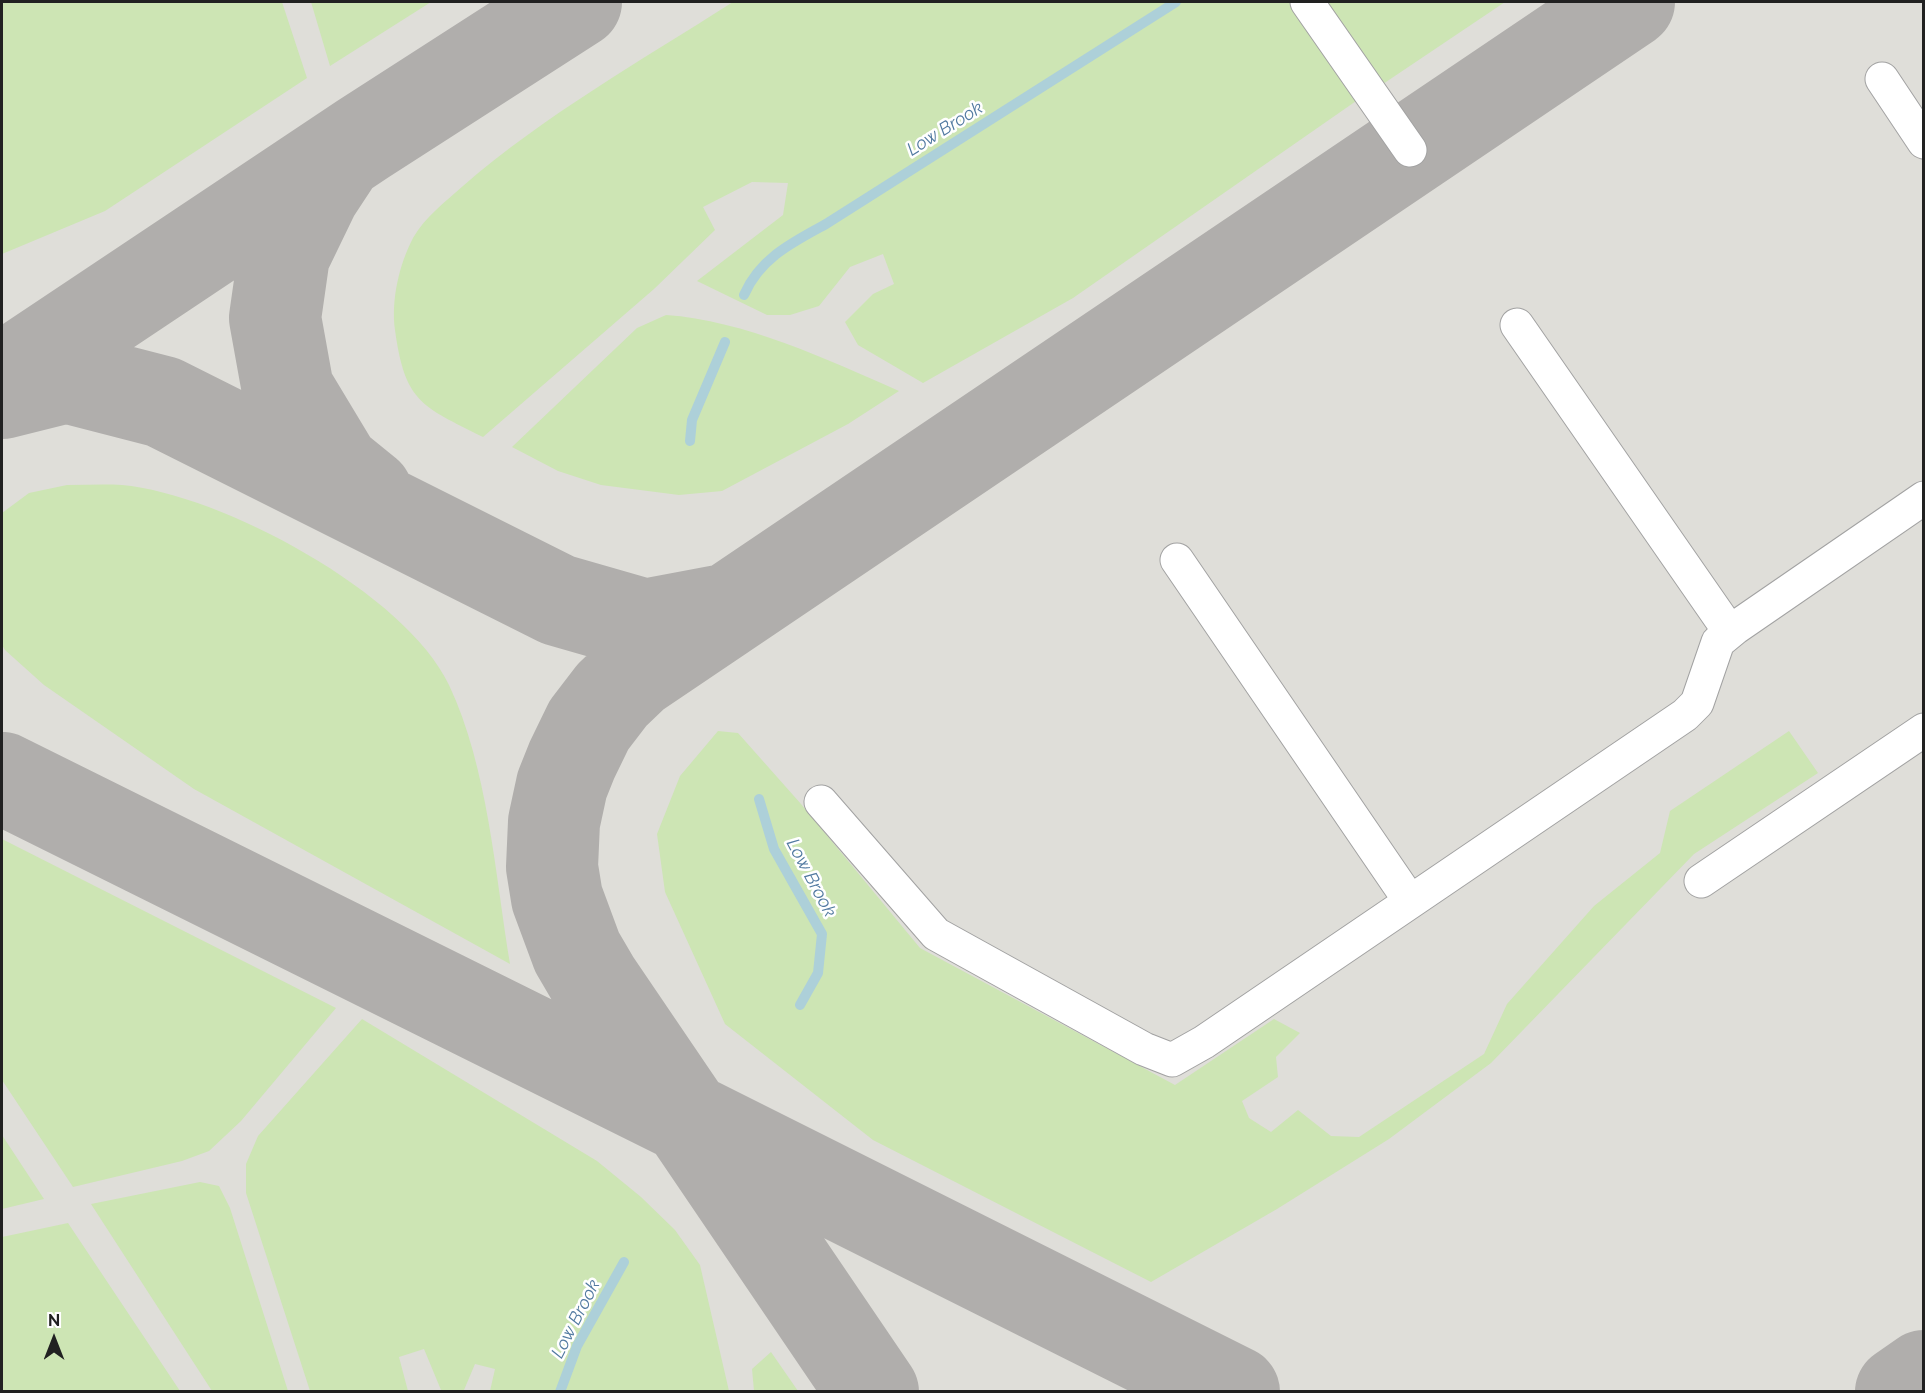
<!DOCTYPE html>
<style>
body{margin:0}
#map{position:relative;width:1925px;height:1393px;overflow:hidden;background:#f0eee9;font-family:Raleway,sans-serif}
canvas{display:block}
.frame{position:absolute;inset:0;border:3px solid #212121;pointer-events:none}
.north{position:absolute;left:24px;top:1309px;width:60px;height:60px;-webkit-text-stroke:4px #fff;paint-order:stroke;rotate:0deg;font-size:16px;font-weight:700;line-height:24px;text-align:center;color:#212121}
.north::after{content:'';display:block;margin:auto;width:21px;height:27px;background:#212121;clip-path:polygon(50% 0,100% 100%,50% 72%,0 100%)}
</style>
<div id="map">
<canvas width="1925" height="1393"></canvas>
<div class="frame"></div>
<div class="north">N</div>
</div>
<script>
const c = document.querySelector('canvas').getContext('2d');
c.lineJoin = 'round';
function fillPath(path, color) {
  c.fillStyle = color;
  c.fill(path, 'evenodd');
}
function trace(path, color, width, dash) {
  c.strokeStyle = color;
  c.lineWidth = width;
  c.lineCap = dash ? 'butt' : 'round';
  c.setLineDash(dash || []);
  c.stroke(path);
}
function write(font, color, halo, rows, align = 'center') {
  c.font = font + ' Raleway,sans-serif';
  c.lineWidth = 5;
  c.setLineDash([]);
  c.textBaseline = 'middle';
  c.strokeStyle = halo;
  c.fillStyle = color;
  for (const [text, x, y, turn = 0] of rows) {
    c.save();
    c.translate(x, y);
    c.rotate((+turn || 0) * Math.PI / 180);
    c.textAlign = isNaN(turn) ? turn : align;
    if (halo) c.strokeText(text, 0, 0);
    c.fillText(text, 0, 0);
    c.restore();
  }
}
const airport = new Path2D(`
 M2,2H1923V1391L2,1392Z`);
const grass = new Path2D(`
 M2,2H282L307,78L105,211L2,254Z
 M311,2H431L330,66Z
 M733,2H1293L1359,99L1073,298L923,383L858,345L845,322L873,294L894,284L883,254L850,267L819,306L790,315H767L697,281L783,215L788,183L752,182L703,207L715,230L654,289L483,437C422,406 405,403 395,330C391,300 399,265 413,238C424,218 446,201 463,186C545,115 642,60 733,2Z
 M1323,2H1505L1380,86Z
 M666,315C743,320 829,360 899,391L848,424L722,491L679,495L601,485L558,471L512,447L637,328Z
 M67,485C85,485 104,484 122,485C221,494 406,593 449,685C488,768 495,873 510,964L194,789L44,685L5,650L2,645V513L29,493Z
 M718,731L738,733L801,804L920,948L1175,1085L1274,1019L1300,1033L1276,1057L1278,1077L1242,1101L1249,1118L1271,1132L1298,1110L1331,1136L1359,1137L1484,1054L1507,1004L1594,906L1660,853L1670,811L1789,731L1818,773L1694,854L1491,1063L1389,1139L1277,1209L1151,1282L873,1140L725,1024L665,892L657,834L680,776Z
 M2,839L336,1008L241,1121L209,1151L182,1161L73,1187L2,1080Z
 M362,1019L597,1161L641,1197L675,1230L700,1265L729,1391H490L495,1369L475,1364L464,1390H441L424,1349L399,1357L408,1391H310L246,1193V1164L258,1136Z
 M2,1135L44,1199L2,1209Z
 M200,1182L219,1186L230,1208L288,1391H212L91,1204Z
 M68,1223L180,1391H2V1237Z
 M771,1352L798,1391H754L752,1369Z`);
const stream = new Path2D(`
 M744,295C760,258 793,242 826,224L1176,2
 M690,441L692,420L725,342
 M759,799L774,849L822,934L818,973L800,1005
 M560,1392L577,1346L624,1262`);
const taxiway = new Path2D(`
 M337,158L314,193L284,255L275,318L288,390L335,468L367,494
 M2,380L363,139L576,2
 M2,393L66,377L163,402L558,600L645,625L730,609
 M2,778L687,1118L873,1392
 M1234,1392L687,1118L594,981L577,952L557,898L552,867L554,822L562,785L572,760L589,725L612,695L635,673L1629,2
 M1901,1392L1924,1376`);
const minor = new Path2D(`
 M1307,2L1410,150
 M1882,79L1924,142
 M1517,325L1730,632
 M1177,560L1410,901
 M821,802L936,934L1144,1049L1172,1060L1204,1042L1685,715L1697,703L1718,642L1735,628L1924,498
 M1701,881L1924,730`);
const waterNames = [
 ["Low Brook",945,129,-32],
 ["Low Brook",811,878,62],
 ["Low Brook",576,1319,-63]
];
fillPath(airport, '#dfded9');
fillPath(grass, '#cde5b4');
trace(stream, '#add0d9', 10);
trace(taxiway, '#b0aeac', 92);
trace(minor, '#a2a2a2', 35);
trace(minor, '#fff', 33);
write('italic 18px', '#527aa1', '#fff', waterNames);
</script>
